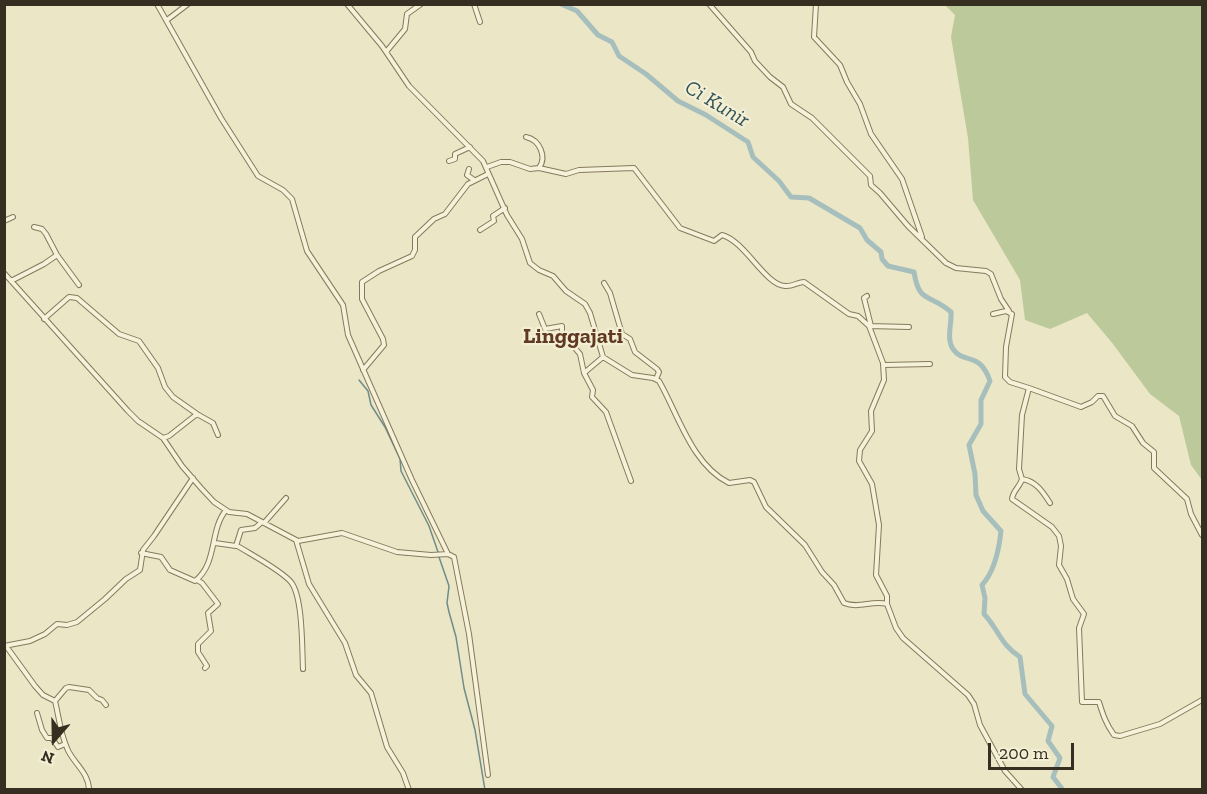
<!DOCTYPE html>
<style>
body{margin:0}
#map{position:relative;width:1207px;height:794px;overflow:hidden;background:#ebe6c6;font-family:"Zilla Slab",serif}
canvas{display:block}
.frame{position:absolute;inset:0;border:6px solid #362e20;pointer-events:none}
.north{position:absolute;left:24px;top:710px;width:60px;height:60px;-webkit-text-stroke:4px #f3efd5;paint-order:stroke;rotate:200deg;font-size:16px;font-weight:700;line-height:24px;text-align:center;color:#362e20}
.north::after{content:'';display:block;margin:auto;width:21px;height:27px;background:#362e20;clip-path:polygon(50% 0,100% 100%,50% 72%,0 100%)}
.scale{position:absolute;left:988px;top:743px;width:86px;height:27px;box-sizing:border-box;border:3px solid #362e20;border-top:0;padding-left:8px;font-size:18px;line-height:21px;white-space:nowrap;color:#362e20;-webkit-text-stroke:4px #f3efd5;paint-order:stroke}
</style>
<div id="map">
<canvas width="1207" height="794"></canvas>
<div class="frame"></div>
<div class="north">N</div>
<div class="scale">200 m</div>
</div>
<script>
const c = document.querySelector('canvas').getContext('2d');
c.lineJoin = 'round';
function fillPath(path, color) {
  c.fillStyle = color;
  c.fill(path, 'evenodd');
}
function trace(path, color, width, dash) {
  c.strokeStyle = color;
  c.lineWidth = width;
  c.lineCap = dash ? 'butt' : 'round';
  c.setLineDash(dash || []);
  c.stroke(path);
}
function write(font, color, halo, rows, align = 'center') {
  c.font = font + ' "Zilla Slab",serif';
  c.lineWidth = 4.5;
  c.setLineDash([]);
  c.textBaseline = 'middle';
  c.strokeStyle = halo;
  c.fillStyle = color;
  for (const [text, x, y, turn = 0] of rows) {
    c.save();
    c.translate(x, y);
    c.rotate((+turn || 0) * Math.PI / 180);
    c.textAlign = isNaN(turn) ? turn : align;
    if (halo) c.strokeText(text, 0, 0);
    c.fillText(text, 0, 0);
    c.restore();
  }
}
const green = new Path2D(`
 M945,5H1202V480L1191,465L1179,416L1150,394L1113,344L1087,313L1050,329L1025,320L1020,280L973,200L968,138L951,37L955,15Z`);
const stream = new Path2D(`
 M359,380L368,391L371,405L385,427L400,459L401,471L429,526L438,552
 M439,557L449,586L447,603L449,612L456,637L464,688L475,730L485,790`);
const river = new Path2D(`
 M561,4L577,11L598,35L612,42L619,56L646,74L678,101L706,115L748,142L753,157L779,181L791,197L809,198L860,228L867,240L881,252L882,259L888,266L914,272C919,304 929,293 951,312C952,323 946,339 953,349C964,365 979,350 990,381L981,400V424L969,445L975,474L976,495L983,511L1001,531C999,550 995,571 982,585L985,598L984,614C999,630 1000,644 1020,657L1025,694L1052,726L1048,741L1060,758L1053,777L1063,790`);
const street = new Path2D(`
 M157,4L221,118L258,176L283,190L292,199L307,251L343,305L348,335L412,480L448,554
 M347,4L382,46L409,86L483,161L507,215L522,239L530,263L539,270L553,276L566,291L585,304L590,313L603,357L632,375L653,378L659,381C678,414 692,465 729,483L750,480L754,482L766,507L805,545L822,572L834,585L844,603C859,609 872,600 887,604L896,628L903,638L968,695L974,704L980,725L1005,771L1022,790
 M474,4L480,22
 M709,4L751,52L755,61L770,77L783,87L791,104L812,118L870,176L871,185L880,193L908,226L946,263L956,268L986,271L991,274L1001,299L1009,311
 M816,4L814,37L840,65L847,82L860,104L871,134L902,179L922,237
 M167,20L188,4
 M386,52L405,29L407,14L421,4
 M526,137C540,140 547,157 539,168
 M449,161L455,159V154L470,147
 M487,167L501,162H510L530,169L539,168L566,174L579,170L634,168L680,228L714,241L722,235C745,241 765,285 785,286C792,287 798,282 804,282L849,314L858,316L869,326L883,363L884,380L871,411L872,431L860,450L859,461L872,484L879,525L876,575L887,596V604
 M469,169L467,175L474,180
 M4,221L13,217
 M34,227L42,229L46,234L57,255L79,285
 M480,230L494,221L493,216L505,208
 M4,273L128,411L138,421L163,438L182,466L201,488L214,502L229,512L247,514L298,541L342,533L397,552L431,555L448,554L454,557L469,634L488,775
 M11,281L44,264L57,255
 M604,283L610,293L622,334L630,339L635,352L657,369L659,372L656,379
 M867,296L864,298L871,326
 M539,314L545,329L562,326V333L580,354L584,373L593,390L592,397L606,412L631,481
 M993,314L1006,311L1012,314L1006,347L1005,377L1010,382L1029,388
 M44,319L69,297L77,298L119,334L139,341L158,368L165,387L173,397L197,414
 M869,326L909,327
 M884,365L930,364
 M363,370L384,345L383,339L362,299V282L379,271L412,256L415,250V237L434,219L445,214L468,184L488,174
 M584,373L603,357
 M163,438L169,436L197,414L213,423L218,435
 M1022,479C1036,481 1043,492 1050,503
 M264,523L286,498
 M1202,535L1191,514L1187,499L1154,468V452L1143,443L1132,426L1115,416L1103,396H1098L1092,402L1081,407L1029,388L1022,415L1019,469L1022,479C1020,487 1013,490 1012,499L1052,527L1059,536L1061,546L1059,565L1067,579L1073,599L1084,614L1079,628L1082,702H1099C1103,715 1106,724 1114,735L1120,736L1160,724L1202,700
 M296,540L309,584L345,643L356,675L371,693L387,747L403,773L409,790
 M215,543L236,546L241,530L255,528L262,522
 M236,545C250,554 281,570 291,582C303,597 302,649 303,669
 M141,553L161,557L170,570L195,581C218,563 209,531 226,510
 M197,580L202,583L218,604L208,613L211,631L198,644V652L207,666L205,668
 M4,646L30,641L45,634L57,624L67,625L77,622L105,599L126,579L140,570L143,550L154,536L193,478
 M6,646L35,686L43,695L55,701C59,717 60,732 67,748C72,762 89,772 89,790
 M55,701L66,688L69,687L89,690L97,698L102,700L106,705
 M37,713L42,730L47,738H52L58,747L65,744`);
const waterNames = [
 ["Ci Kunir",717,104,31]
];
const quarterNames = [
 ["Linggajati",573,337]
];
fillPath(green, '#bcc99b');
trace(stream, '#6e8d8a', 1.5);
trace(river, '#a7bfbc', 5);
trace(street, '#85795d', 6);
trace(street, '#f6f2d9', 4);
write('italic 21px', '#305155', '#f3efd5', waterNames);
write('bold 22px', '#603922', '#f3efd5', quarterNames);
</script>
